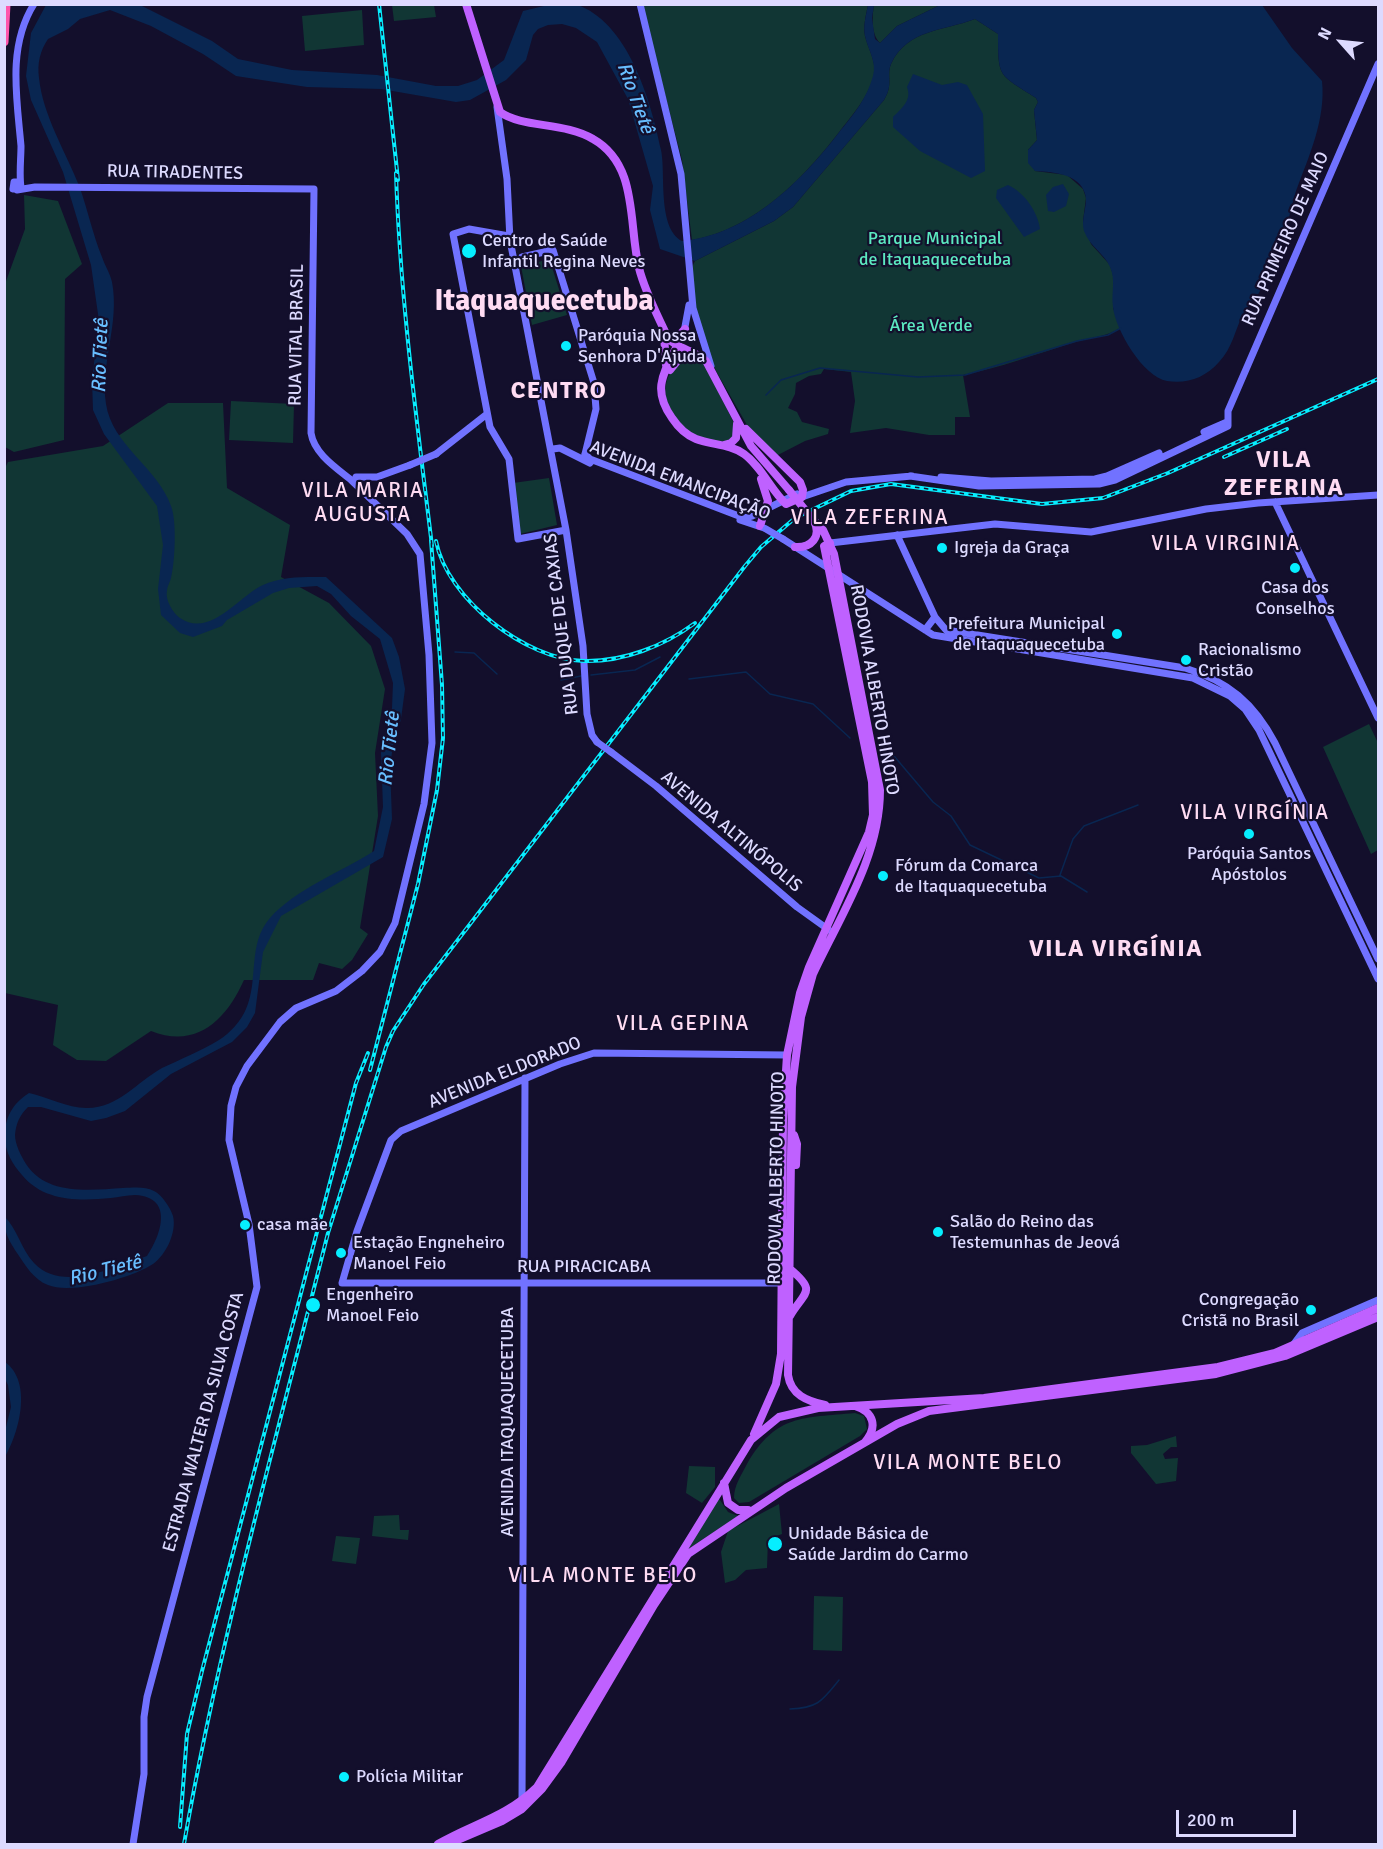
<!DOCTYPE html>
<meta charset="utf-8">
<style>
body{margin:0}
#map{position:relative;width:1383px;height:1849px;overflow:hidden;background:#130f2c;font-family:Signika,sans-serif}
canvas{display:block}
.frame{position:absolute;inset:0;border:6px solid #dddaff;pointer-events:none}
.north{position:absolute;left:1311px;top:12px;width:60px;height:60px;-webkit-text-stroke:4px #130f2c;paint-order:stroke;rotate:297deg;font-size:16px;font-weight:700;line-height:24px;text-align:center;color:#dddaff}
.north::after{content:'';display:block;margin:auto;width:21px;height:27px;background:#dddaff;clip-path:polygon(50% 0,100% 100%,50% 72%,0 100%)}
.scale{position:absolute;left:1176px;top:1810px;width:120px;height:27px;box-sizing:border-box;border:3px solid #dddaff;border-top:0;padding-left:8px;font-size:18px;line-height:21px;white-space:nowrap;color:#dddaff;-webkit-text-stroke:4px #130f2c;paint-order:stroke}
</style>
<div id="map">
<canvas width="1383" height="1849"></canvas>
<div class="frame"></div>
<div class="north">N</div>
<div class="scale">200 m</div>
</div>
<script>
const c = document.querySelector('canvas').getContext('2d');
c.lineJoin = 'round';
function fillPath(path, color) {
  c.fillStyle = color;
  c.fill(path, 'evenodd');
}
function trace(path, color, width, dash) {
  c.strokeStyle = color;
  c.lineWidth = width;
  c.lineCap = dash ? 'butt' : 'round';
  c.setLineDash(dash || []);
  c.stroke(path);
}
function write(font, color, halo, rows, align = 'center') {
  c.font = font + ' Signika,sans-serif';
  c.lineWidth = 4.5;
  c.setLineDash([]);
  c.textBaseline = 'middle';
  c.strokeStyle = halo;
  c.fillStyle = color;
  for (const [text, x, y, turn = 0] of rows) {
    c.save();
    c.translate(x, y);
    c.rotate((+turn || 0) * Math.PI / 180);
    c.textAlign = isNaN(turn) ? turn : align;
    if (halo) c.strokeText(text, 0, 0);
    c.fillText(text, 0, 0);
    c.restore();
  }
}
const green = new Path2D(`
 M392,5H434L436,17L394,21Z
 M642,5H868C866,15 863,26 865,36C868,49 877,62 874,76C868,96 856,111 843,127C806,176 756,229 692,240L682,160Z
 M874,5H940L897,26L880,43C871,34 872,17 874,5Z
 M362,10L364,45L305,51L302,16Z
 M975,19L998,34C998,79 999,74 1036,98L1038,102L1034,110L1037,140L1028,150L1035,171L1067,175L1083,189L1086,198L1083,221L1091,244L1110,265L1114,278L1113,308L1121,328C1105,337 1089,338 1072,343C1036,354 1000,368 963,375L970,417H955V435H929L886,428L850,433L855,401L851,372L824,369L821,374L809,376L796,383L795,394L788,408L797,412L802,422L829,429L828,434L805,441L776,456L751,432L716,371L698,324L691,269L695,261L774,221L793,207L884,100C894,84 886,76 891,64C907,29 944,31 975,19Z
 M24,195L58,201L82,264L65,279L64,440L14,452L5,447V284L25,229Z
 M542,261L552,267L567,315L532,325L521,266Z
 M691,354L704,363L733,421L735,433L729,441C686,452 633,386 691,354Z
 M231,401L294,404L293,443L229,440Z
 M168,403H223L227,488L290,525L281,577L329,603L371,646L385,689L375,753L378,816L360,928L368,934L352,960L342,969L319,963L313,980H244C226,1020 197,1049 151,1031L106,1061L77,1060L53,1045L58,1005L5,993L4,470L8,462L103,446Z
 M549,478L557,525L520,534L513,483Z
 M1369,724L1378,743V850L1371,854L1323,747Z
 M855,1413L864,1416L867,1429L860,1436L749,1502L739,1503L734,1498C734,1485 741,1476 747,1464C776,1414 803,1418 855,1413Z
 M1176,1436L1177,1447H1171L1163,1454L1165,1459L1178,1458L1176,1481L1156,1484L1131,1453V1446L1147,1445Z
 M689,1466L715,1467V1487L702,1503L686,1493Z
 M718,1497L728,1512L738,1516L688,1549Z
 M779,1504L782,1534L768,1539L767,1568L746,1570L735,1580L725,1583L721,1552L728,1531Z
 M399,1515L400,1530H409L408,1540L372,1536L374,1516Z
 M336,1536L360,1538L356,1564L332,1561Z
 M814,1596L843,1597L842,1651L813,1650Z`);
const water = new Path2D(`
 M575,4C628,21 651,101 661,150C666,173 657,228 682,241C748,235 802,181 840,131C854,114 867,98 873,76C877,62 868,50 865,36C863,26 866,15 868,5H874L872,18L875,39L880,43L897,26L940,5H1262L1292,48L1322,81C1326,119 1309,156 1296,191C1289,213 1286,238 1275,259C1270,271 1264,285 1257,296C1253,302 1246,307 1243,314C1235,330 1232,349 1219,362C1205,378 1187,384 1167,381C1143,377 1115,329 1113,307C1111,293 1116,280 1110,267C1104,253 1090,247 1084,231C1081,220 1086,210 1086,199C1084,174 1054,172 1035,171L1028,163V150L1037,140L1034,110L1038,102L1036,98C999,74 998,79 998,34L975,19C944,31 907,29 891,64C886,76 894,84 884,100L793,207L774,221L695,261L660,249L650,210L653,186L628,99L597,42L576,28L562,24L548,25L538,29L533,35L526,60L506,80L470,100L456,102L381,89L307,87L236,76L203,54L151,26L110,10L80,19L68,29L48,39C40,51 37,63 39,78C43,116 66,152 80,188C88,211 93,235 102,257C105,266 110,273 112,282C120,324 100,363 106,404C112,445 158,468 171,506C177,521 175,562 171,578C170,582 167,587 167,591C165,600 173,613 180,618C210,639 240,595 263,585C283,576 304,577 326,577L392,638L399,657L405,689L401,719L393,746L390,766L392,819L383,857L281,916L263,952L255,1013L247,1027L232,1042L171,1074L125,1111L106,1118L91,1121L41,1107H28C20,1115 16,1123 15,1135C15,1144 21,1156 26,1164C47,1196 90,1190 123,1188C132,1188 145,1186 154,1191C162,1195 170,1207 173,1216C177,1232 166,1255 153,1264C132,1278 71,1295 48,1285C34,1280 25,1265 17,1253C7,1237 5,1234 4,1216C17,1228 21,1249 34,1263C62,1293 114,1267 147,1256C158,1240 174,1203 143,1196C133,1193 121,1197 111,1198C80,1201 44,1202 22,1175C13,1165 5,1152 5,1138C4,1118 13,1103 29,1093C47,1097 68,1108 86,1108C117,1109 137,1082 162,1068C181,1059 201,1051 219,1040C230,1033 241,1021 246,1009C259,980 247,944 270,918C294,890 343,871 374,851L383,807L381,753L392,708L393,683L380,639L351,616L331,594L317,586L289,588L273,593L227,620L222,626L193,637L180,633L161,615L158,589L163,545L157,506L104,434L93,410L92,380L99,321L91,265L63,172L31,100L26,76L31,33L46,5H140L212,41L238,59L292,70L377,75L436,86H458L477,80L504,60L523,11L548,5Z
 M913,74L942,85L958,82L967,85L983,114L985,171L971,178L920,151L893,127V117C902,108 912,100 907,87Z
 M1063,184L1069,194L1066,206L1054,212L1048,211L1046,195L1053,187Z
 M1008,185C1024,192 1038,212 1040,229L1024,237L996,198L997,190Z
 M5,1362C33,1382 19,1433 5,1457V1431L11,1407L8,1385L5,1379Z`);
const stream = new Path2D(`
 M766,395L781,380L820,368L918,377L965,375L1077,341L1108,335L1121,328
 M455,652L474,653L497,674
 M591,675L635,670L660,657
 M689,679L746,672L770,694L813,704L850,738
 M561,680L581,676
 M881,749L894,756L933,802L951,816L970,845L1039,878L1061,876L1087,892
 M1060,875L1073,839L1084,826L1138,805
 M790,1709C818,1708 822,1701 839,1680`);
const secondary = new Path2D(`
 M640,4L681,174L693,308L711,366
 M497,107L507,179L510,240L566,530L583,646L587,714L592,735L597,742
 M20,182H14L13,189L21,187C19,174 21,159 21,146C17,99 7,47 34,4
 M17,190L35,187L314,189L311,433C314,453 335,467 350,479
 M509,236L469,229L453,234L490,427L509,459L518,539L566,530
 M522,257L553,250L594,383L596,409L585,454
 M684,332L689,305
 M1204,432L1227,422
 M553,449L560,448L590,463
 M436,454L487,414
 M585,454L590,459L744,518L752,516L797,494
 M910,476L979,486L1099,484L1115,480L1228,426V411L1378,64
 M356,477H377L410,465
 M941,477L991,481L1095,479L1107,476L1159,453
 M802,497L846,482L912,476
 M1275,502L1378,718
 M740,520L764,528
 M897,535L935,617L946,630L1185,668C1228,681 1254,703 1275,743L1378,959
 M783,539L933,635L1193,678L1230,696L1245,709L1259,730L1378,979
 M830,543L995,524L1091,532L1206,509L1258,503L1378,495
 M925,630L935,617
 M611,752L656,786L797,907L829,930
 M785,1283H342L357,1231L391,1140L401,1131L560,1064L594,1053L787,1055
 M1293,1345L1302,1333L1378,1300
 M522,1802L525,1078
 M133,1844L144,1774V1717L147,1697L257,1287L249,1224L229,1140L231,1106L236,1087L247,1066L280,1022L296,1008L336,991L362,971L380,952L395,923L424,804L432,743L429,655L420,554L407,534L351,480`);
const primary = new Path2D(`
 M466,4L500,112C522,128 565,122 593,139C639,165 628,224 639,268C645,292 657,314 667,336C676,350 694,349 706,361L751,446L789,490
 M664,335L666,365
 M667,336L676,339L685,329
 M677,346C663,374 652,390 672,418C678,427 686,435 696,439C712,445 730,444 744,454C761,466 771,490 786,504L802,497L803,490L800,482L746,429
 M670,370L682,355L693,354
 M724,445L731,443L736,438L737,424
 M810,516L823,530L834,554L880,790C880,857 840,916 813,974L801,1017L792,1087L788,1375C791,1395 807,1401 825,1405
 M760,526L768,501L761,479
 M795,547C811,548 822,537 814,521
 M794,1135L797,1144L796,1165
 M790,1316C804,1292 818,1292 790,1269
 M855,1406C874,1412 878,1427 865,1442
 M754,1434L776,1384L781,1354L783,1119L787,1055L800,993L809,967L869,832L873,815L872,782L824,546L830,543
 M724,1483L728,1503L738,1510H748
 M438,1844C474,1823 505,1818 537,1787L751,1440L779,1417L818,1408L984,1398L1218,1367L1275,1353L1378,1308
 M448,1844L502,1821L522,1809L542,1789L561,1763L654,1605L688,1554L786,1488L897,1424L929,1411L1216,1374L1285,1356L1378,1317`);
const highway = new Path2D(`
 M4,42L6,4`);
const rail = new Path2D(`
 M379,4L398,180
 M396,173C400,298 417,422 432,546
 M1224,457L1287,429
 M436,541C447,599 526,660 584,661C623,662 664,646 695,623
 M370,1070L418,884L437,790L443,738L442,685L431,540
 M180,1827L187,1734L202,1671L356,1083L368,1053
 M184,1844C220,1638 277,1436 328,1233L386,1047L393,1031L424,984L745,566L761,547L795,518L851,491L891,484L1042,504L1103,498L1168,473L1378,379`);
const secondaryBridge = new Path2D(`
 M410,465L436,454
 M766,529L783,539
 M597,742L611,752`);
const primaryBridge = new Path2D(`
 M789,490L810,516`);
const markers = [
 [469,251,8,"#06eeff"],
 [566,346,6,"#06eeff"],
 [942,548,6,"#06eeff"],
 [1295,568,6,"#06eeff"],
 [1117,634,6,"#06eeff"],
 [1186,660,6,"#06eeff"],
 [1249,834,6,"#06eeff"],
 [883,876,6,"#06eeff"],
 [245,1225,6,"#06eeff"],
 [938,1232,6,"#06eeff"],
 [341,1253,6,"#06eeff"],
 [313,1305,8,"#06eeff"],
 [1311,1310,6,"#06eeff"],
 [775,1544,8,"#06eeff"],
 [344,1777,6,"#06eeff"]
];
const streetNames = [
 ["RUA TIRADENTES",175,173,1],
 ["RUA PRIMEIRO DE MAIO",1286,239,-66],
 ["RUA VITAL BRASIL",297,335,-89],
 ["AVENIDA EMANCIPAÇÃO",680,481,21],
 ["RUA DUQUE DE CAXIAS",562,624,-97],
 ["RODOVIA ALBERTO HINOTO",874,690,80],
 ["AVENIDA ALTINÓPOLIS",731,832,40],
 ["AVENIDA ELDORADO",505,1073,-22],
 ["RODOVIA ALBERTO HINOTO",777,1178,-89],
 ["RUA PIRACICABA",584,1267],
 ["ESTRADA WALTER DA SILVA COSTA",204,1422,-75],
 ["AVENIDA ITAQUAQUECETUBA",508,1422,-90]
];
const parkNames = [
 ["Parque Municipal",935,239],
 ["de Itaquaquecetuba",935,260],
 ["Área Verde",931,326]
];
const poiNames = [
 ["Centro de Saúde",482,241],
 ["Infantil Regina Neves",482,262],
 ["Paróquia Nossa",578,336],
 ["Senhora D'Ajuda",578,357],
 ["Igreja da Graça",954,548],
 ["Casa dos",1295,588,"center"],
 ["Conselhos",1295,609,"center"],
 ["Prefeitura Municipal",1105,624,"right"],
 ["de Itaquaquecetuba",1105,645,"right"],
 ["Racionalismo",1198,650],
 ["Cristão",1198,671],
 ["Paróquia Santos",1249,854,"center"],
 ["Apóstolos",1249,875,"center"],
 ["Fórum da Comarca",895,866],
 ["de Itaquaquecetuba",895,887],
 ["Salão do Reino das",950,1222],
 ["Testemunhas de Jeová",950,1243],
 ["casa mãe",257,1225],
 ["Estação Engneheiro",353,1243],
 ["Manoel Feio",353,1264],
 ["Engenheiro",326,1295],
 ["Manoel Feio",326,1316],
 ["Congregação",1299,1300,"right"],
 ["Cristã no Brasil",1299,1321,"right"],
 ["Unidade Básica de",788,1534],
 ["Saúde Jardim do Carmo",788,1555],
 ["Polícia Militar",356,1777]
];
const waterNames = [
 ["Rio Tietê",635,98,70],
 ["Rio Tietê",101,356,-88],
 ["Rio Tietê",390,749,-84],
 ["Rio Tietê",105,1271,-14]
];
const quarterNames = [
 ["VILA MARIA",363,491],
 ["AUGUSTA",363,515],
 ["VILA ZEFERINA",870,518],
 ["VILA VIRGINIA",1226,544],
 ["VILA VIRGÍNIA",1255,813],
 ["VILA GEPINA",683,1024],
 ["VILA MONTE BELO",968,1463],
 ["VILA MONTE BELO",603,1576]
];
const districtNames = [
 ["CENTRO",559,392],
 ["VILA",1284,461],
 ["ZEFERINA",1284,489],
 ["VILA VIRGÍNIA",1116,950]
];
const townNames = [
 ["Itaquaquecetuba",544,302]
];
fillPath(green, '#113634');
fillPath(water, '#092651');
trace(stream, '#092651', 1.5);
trace(secondary, '#7172ff', 7);
trace(primary, '#bf61ff', 8);
trace(highway, '#ff55ac', 9);
trace(rail, '#06eeff', 4);
trace(rail, '#130f2c', 1.5, [4.5]);
trace(secondaryBridge, '#7172ff', 7);
trace(primaryBridge, '#bf61ff', 8);
for (const [x, y, r, color] of markers) {
  const dot = new Path2D();
  dot.arc(x, y, r, 0, 2 * Math.PI);
  c.fillStyle = color;
  c.fill(dot);
  trace(dot, '#130f2c', 2);
}
write('18px', '#dddaff', '#130f2c', streetNames);
write('18px', '#5ce9c1', '#130f2c', parkNames);
write('18px', '#dddaff', '#130f2c', poiNames, 'left');
write('italic 20px', '#68beff', '#130f2c', waterNames);
c.letterSpacing = '1.5px';
write('21px', '#ffdcf3', '#130f2c', quarterNames);
c.letterSpacing = '0px';
c.letterSpacing = '1.5px';
write('bold 24px', '#ffdcf3', '#130f2c', districtNames);
c.letterSpacing = '0px';
write('bold 30px', '#ffdcf3', '#130f2c', townNames);
</script>
